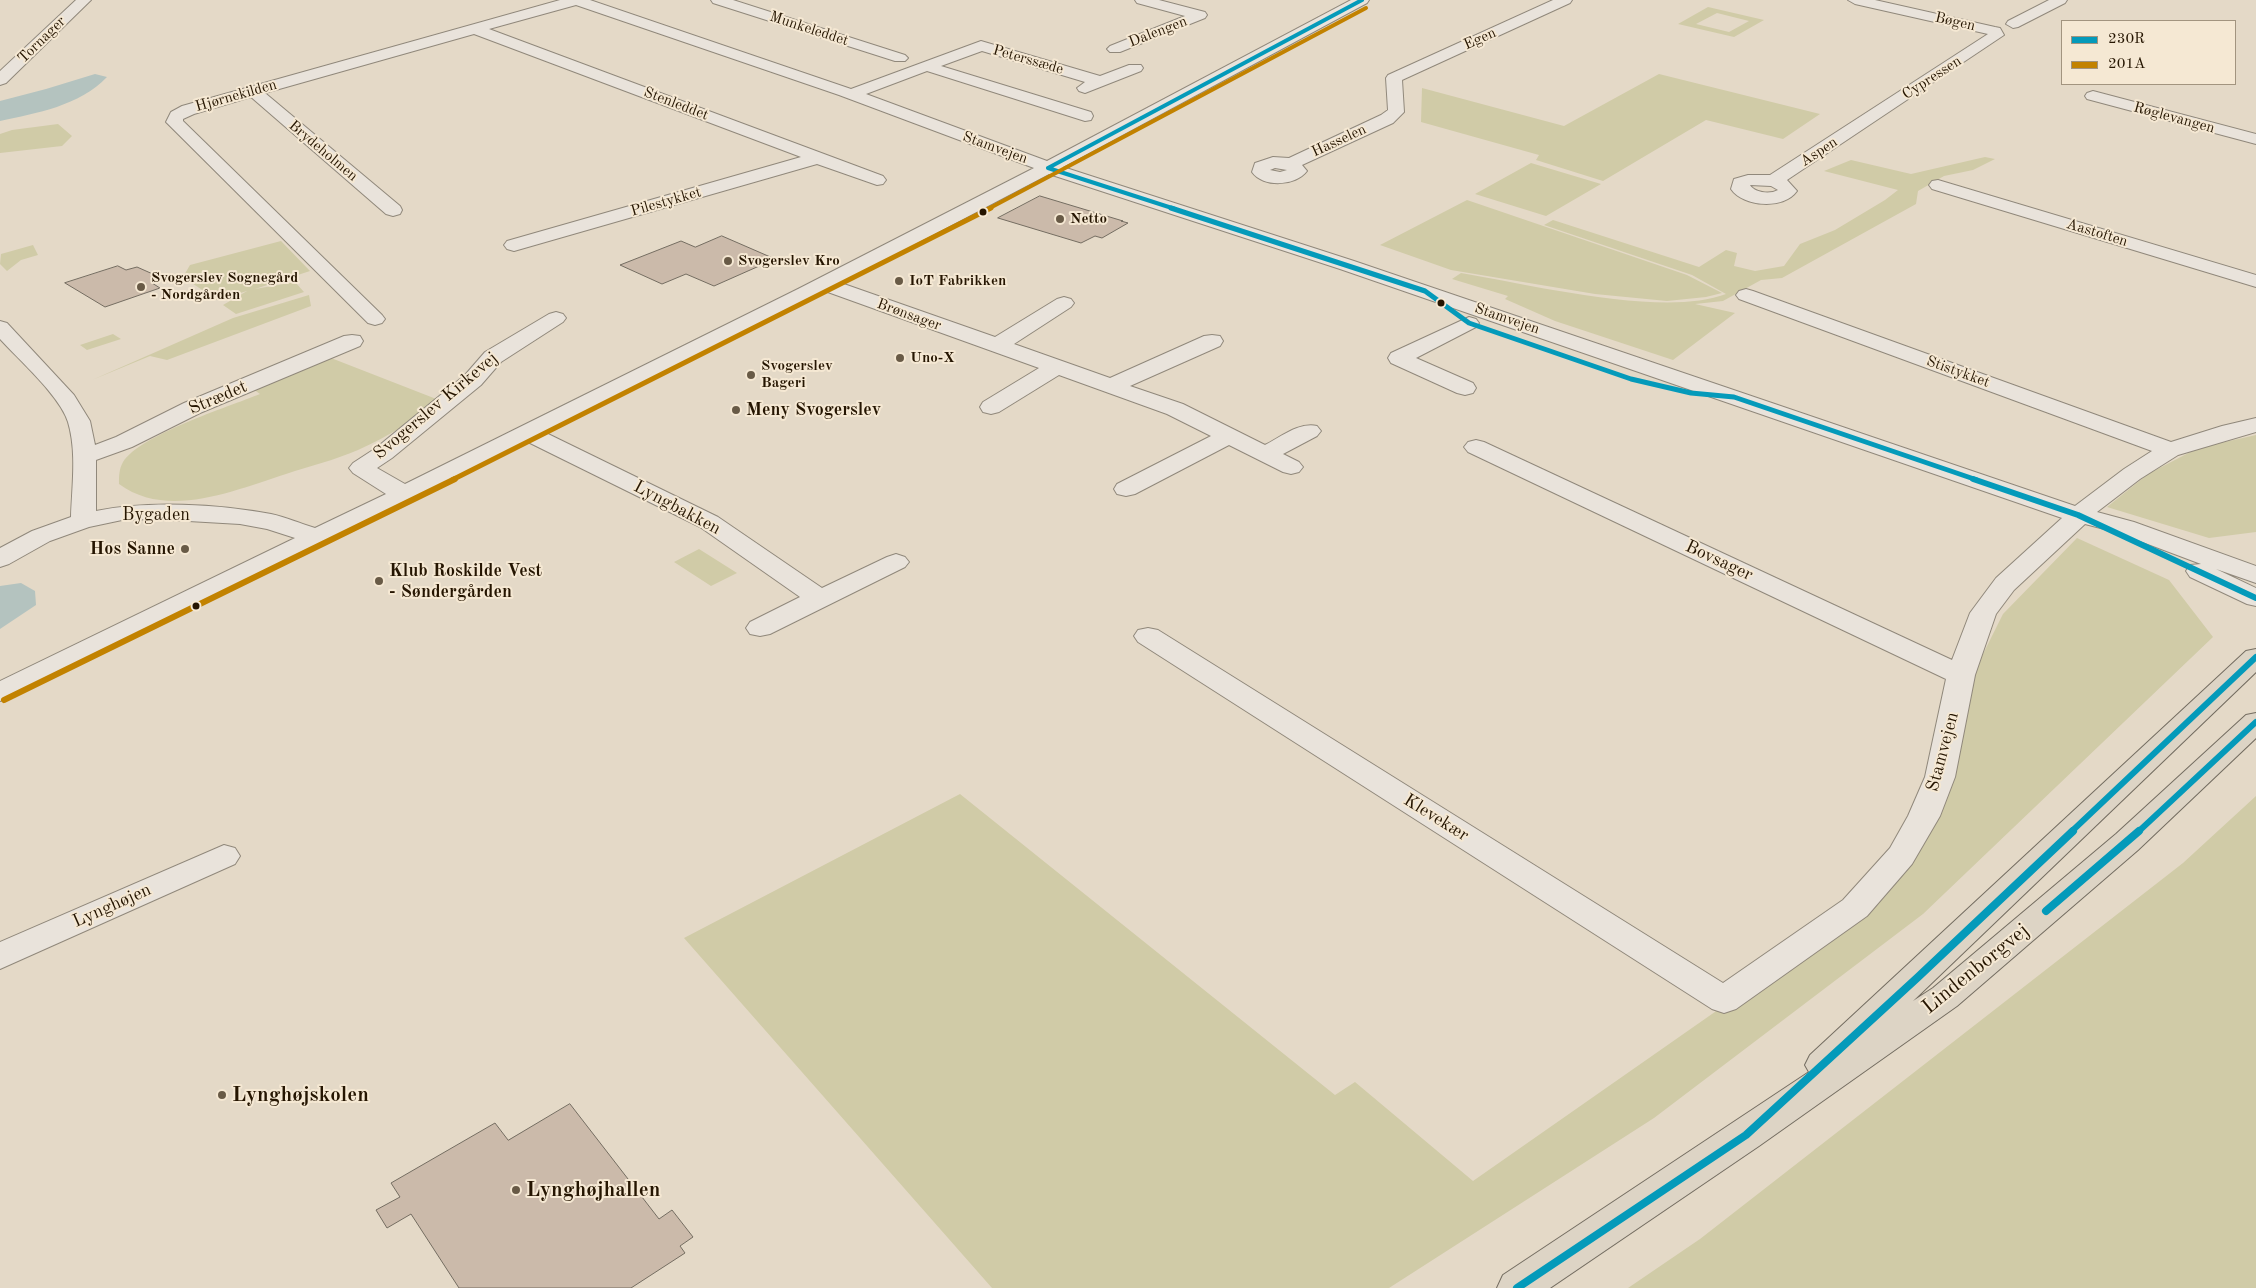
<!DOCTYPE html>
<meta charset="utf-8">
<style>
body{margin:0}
#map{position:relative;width:2256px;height:1288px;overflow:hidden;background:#e4d9c7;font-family:"Old Standard TT",serif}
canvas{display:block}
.legend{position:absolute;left:2061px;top:20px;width:175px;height:65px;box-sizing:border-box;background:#f5e8d3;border:1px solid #a2947f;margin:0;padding:6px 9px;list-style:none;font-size:15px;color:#251501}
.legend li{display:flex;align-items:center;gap:10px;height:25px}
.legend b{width:25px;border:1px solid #a2947f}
</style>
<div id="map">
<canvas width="2256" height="1288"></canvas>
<ul class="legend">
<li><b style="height:6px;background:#049aba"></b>230R</li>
<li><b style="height:6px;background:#c28200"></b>201A</li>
</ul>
</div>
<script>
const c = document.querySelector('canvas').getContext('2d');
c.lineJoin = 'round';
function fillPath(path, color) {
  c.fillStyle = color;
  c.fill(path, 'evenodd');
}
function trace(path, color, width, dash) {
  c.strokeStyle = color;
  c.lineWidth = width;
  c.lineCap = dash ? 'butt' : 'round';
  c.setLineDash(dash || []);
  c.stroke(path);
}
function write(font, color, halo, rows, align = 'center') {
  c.font = font + ' "Old Standard TT",serif';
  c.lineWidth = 4;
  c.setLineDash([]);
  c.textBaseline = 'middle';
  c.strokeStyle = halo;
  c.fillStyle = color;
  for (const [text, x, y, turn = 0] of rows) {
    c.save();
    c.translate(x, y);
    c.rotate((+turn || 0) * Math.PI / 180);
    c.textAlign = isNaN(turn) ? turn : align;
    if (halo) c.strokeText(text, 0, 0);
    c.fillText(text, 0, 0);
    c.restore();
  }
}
const green = new Path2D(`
 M1708,7L1764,20L1734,37L1678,24ZM1717,13L1749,21L1729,32L1696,24Z
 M1659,74L1820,114L1783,139L1706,120L1603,181L1536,160L1539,155L1421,122L1422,88L1564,126Z
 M58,124L72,136L62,146L0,153V134L12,130Z
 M1985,157L1995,159L1973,170L1944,176L1918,191L1916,204L1782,278L1761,280L1723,301L1695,304L1735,313L1673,360L1555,321L1505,299L1508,296L1452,279L1461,273C1528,284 1664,318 1726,294L1692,275L1544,225L1553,220L1699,267L1726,250L1737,253L1734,266L1755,271L1784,266L1800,244L1835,230L1885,200L1898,190L1824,171L1851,160L1911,174Z
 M1531,163L1601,184L1546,216L1475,194Z
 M1467,200L1687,275L1722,293L1706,297L1667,301L1595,294L1451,270L1380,245Z
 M281,241L310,271L255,289L295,282L304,292L236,314L223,305L247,291L217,300L183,277L190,265Z
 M33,245L38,255L21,260L7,271L0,264L1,254Z
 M309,295L311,306L167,360L150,356L92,380L233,318Z
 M113,334L121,339L87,350L80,345Z
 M331,358L444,402C416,418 388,437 358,450C335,460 310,466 286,474C235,490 168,520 119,484C119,476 119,469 123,462C140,435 228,407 260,394L253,389Z
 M2256,435V532L2209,538L2107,507L2148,474L2198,448Z
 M2077,538L2169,580L2213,637L1923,914L1654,1118L1389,1288H992L684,938L960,794L1335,1095L1355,1082L1473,1181L1888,891L1970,680L2003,614Z
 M699,549L737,573L711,586L674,562Z
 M2256,796V1288H1628L1700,1239L2183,863Z`);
const water = new Path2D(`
 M95,74L107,77C79,106 37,113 0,121V101L46,89Z
 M21,583L35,591L36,605L0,629V586Z`);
const building = new Path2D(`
 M1040,196L1123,221H1121L1128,223L1102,238L1095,236L1081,243L998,218Z
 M722,236L775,259L714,286L686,274L662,284L620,265L681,241L695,247Z
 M118,266L126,270L137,267L164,279L152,283L160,288L105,307L65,283Z
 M570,1104L659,1219L672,1210L693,1237L680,1246L685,1253L631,1288H459L411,1214L387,1228L376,1210L400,1197L391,1183L495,1123L508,1140Z`);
const minor = new Path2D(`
 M76,0H91L6,83L0,85V71Z
 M560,0H590L851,89L981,41L1100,76L1129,65H1141L1143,68L1141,71L1085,93L1079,91L1077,88L1085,82L982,51L941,66L1091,112L1093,116L1091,120L1085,121L927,71L866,94L1047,161L1351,0H1369L1367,3L1063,167L1354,261L2075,506L2124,469L2152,451L1739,299L1736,295L1739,291L1746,289L1753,291L2171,442L2222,426L2256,418V432L2178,455L2140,479L2097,512L2134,522L2256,566V583L2216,569L2256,588V606L2247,604L2190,577L2186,571L2190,565L2201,564L2116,532L2085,524L2014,590L1996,614L1975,675L1955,777L1940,816L1912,864L1867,916L1736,1009L1724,1013L1712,1009L1138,642L1134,636L1138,630L1148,628L1158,630L1723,983L1843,900L1890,848L1908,816L1925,777L1946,679L1468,452L1464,447L1468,442L1476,440L1484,442L1952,660L1970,613L1996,578L2062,518L1340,269L1049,174L841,283L995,337L1057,299L1064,297L1071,299L1074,303L1071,307L1014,344L1110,378L1204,336L1212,335L1220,336L1223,341L1220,346L1130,386L1183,404L1265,445C1281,437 1299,422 1317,426L1321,431L1317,436L1283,454L1299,462L1303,467L1299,472L1291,474L1283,472L1229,445L1135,494L1126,496L1117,494L1114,489L1117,484L1211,436L1167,414L1059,375L999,412L991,414L983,412L980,407L983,402L1039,368L825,291L546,433L718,517L822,588L887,557L896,554L905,557L909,562L905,567L770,634L760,636L750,634L746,628L750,622L800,597L700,527L528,442L327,543L10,698L0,701V681L295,538L267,529L240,524L154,519L122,520L89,527L50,541L9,564L0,567V548L32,531L71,517C72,486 77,452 68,422C60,396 19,360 0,339V321L7,323L74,395L90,421L95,445L116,437L184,403L344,336L352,335L360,336L363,341L360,346L200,413L132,447L96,460V511C147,500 219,504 271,514C286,517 301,524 315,528L386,494L353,473L349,468L353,463L376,448L465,375L485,352L549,314L556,312L563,314L566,318L563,322L501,362L481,385L392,458L377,468L405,484L798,289L1034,168L839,95L576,5L489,29L883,176L886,180L883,184L877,185L817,164L521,249L514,251L507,249L504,245L507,241L801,157L474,34L265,93L400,206L402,210L400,214L393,216L386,214L251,97L194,114L183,119V121L382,315L385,319L382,323L375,325L368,323L166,122L171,112L182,106Z
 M711,0H733L905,55L908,58L905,61H895L713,3Z
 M1135,0H1159L1205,12L1207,15L1205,18L1120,52H1110L1107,49L1110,46L1185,16L1137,3Z
 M1553,0H1572L1570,3L1402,80L1404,112L1393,123L1302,165L1307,171C1296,186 1263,188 1252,172L1255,163L1273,157L1289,158L1381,115L1388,110L1386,78L1388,75ZM1275,168L1287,170L1280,172L1270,170Z
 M1848,0H1875L1995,27L2000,28L2004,35L1787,180L1797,191C1784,210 1743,207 1731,189L1734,179L1748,175H1770L1988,34L1855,4ZM1750,185L1771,186L1778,190C1769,195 1754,192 1750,185Z
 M2049,0H2067L2065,3L2018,27L2013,28L2006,24L2008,21Z
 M2093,91L2256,134V144L2087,99L2085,96L2087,93Z
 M1938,180L2256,275V287L1932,189L1929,185L1932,181Z
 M1469,317L1476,319L1479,323L1476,327L1416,358L1473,383L1476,388L1473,393L1465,395L1457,393L1391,363L1388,358L1391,353Z
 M224,845L235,848L240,856L235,864L0,969V942Z`);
const major = new Path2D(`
 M2256,649V672L1913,1001L1933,988L2116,834L2246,715L2256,713V738L2138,850L1957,1006L1759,1146L1550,1288H1497L1503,1275L1809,1072L1805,1065L1810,1055L2246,651Z`);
const bus1Far3 = new Path2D(`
 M1048,168L1175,209
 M1048,168L1362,0`);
const bus1Far2 = new Path2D(`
 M1171,208L1425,291L1469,323L1631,379L1691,393L1734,397L1977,480`);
const bus1Far1 = new Path2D(`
 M1973,479L2078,515L2256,598
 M2071,832L2256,657
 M2138,832L2256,722`);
const bus1 = new Path2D(`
 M2046,911L2139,831
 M1517,1288L1746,1135L1917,978L2073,831`);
const bus2Far2 = new Path2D(`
 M988,209L1366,8`);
const bus2Far1 = new Path2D(`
 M452,480L991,208`);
const bus2 = new Path2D(`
 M4,700L455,479`);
const markers = [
 [983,212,4.5,"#251501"],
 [1060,219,5,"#685a46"],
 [728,261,5,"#685a46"],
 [899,281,5,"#685a46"],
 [141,287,5,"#685a46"],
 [1441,303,4.5,"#251501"],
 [900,358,5,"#685a46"],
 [751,375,5,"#685a46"],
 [736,410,5,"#685a46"],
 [185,549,5,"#685a46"],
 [379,581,5,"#685a46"],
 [196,606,4.5,"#251501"],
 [222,1095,5,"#685a46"],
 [516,1190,5,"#685a46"]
];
const farStreetnames = [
 ["Bøgen",1955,22,13],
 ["Munkeleddet",809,29,18],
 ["Dalengen",1158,32,-21],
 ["Egen",1480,39,-24],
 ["Tornager",42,40,-44],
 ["Peterssæde",1028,60,16],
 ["Cypressen",1932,78,-33],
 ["Hjørnekilden",236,96,-16],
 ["Stenleddet",676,104,21],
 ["Røglevangen",2174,118,15],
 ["Hasselen",1339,141,-25],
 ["Stamvejen",995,148,20],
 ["Brydeholmen",323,151,40],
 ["Aspen",1819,152,-33],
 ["Pilestykket",666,202,-16],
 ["Aastoften",2097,233,17],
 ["Brønsager",909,315,20],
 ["Stamvejen",1507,319,19],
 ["Stistykket",1958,372,20]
];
const farPoinames = [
 ["Netto",1070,219],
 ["Svogerslev Kro",738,261],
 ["Svogerslev Sognegård",151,278],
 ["- Nordgården",151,295],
 ["IoT Fabrikken",909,281],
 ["Uno-X",910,358],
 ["Svogerslev",761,366],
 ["Bageri",761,383]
];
const streetNames = [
 ["Strædet",218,398,-23],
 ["Svogerslev Kirkevej",436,406,-40],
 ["Lyngbakken",677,508,28],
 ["Bygaden",156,515],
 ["Bovsager",1719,561,25],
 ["Stamvejen",1943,752,-75],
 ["Klevekær",1436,818,32],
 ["Lynghøjen",112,906,-24]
];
const poiNames = [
 ["Meny Svogerslev",746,410],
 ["Hos Sanne",175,549,"right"],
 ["Klub Roskilde Vest",389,571],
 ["- Søndergården",389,592]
];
const nearStreetnames = [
 ["Lindenborgvej",1976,969,-39]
];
const nearPoinames = [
 ["Lynghøjskolen",232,1095],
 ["Lynghøjhallen",526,1190]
];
fillPath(green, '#d0cba7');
fillPath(water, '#b4c3bf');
fillPath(building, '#cbbaaa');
trace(building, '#746d61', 1);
trace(minor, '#90887b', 2);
trace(major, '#746d61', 2);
fillPath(minor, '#e9e3db');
fillPath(major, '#ddd4c5');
trace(bus1Far3, '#049aba', 4);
trace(bus1Far2, '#049aba', 5);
trace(bus1Far1, '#049aba', 6);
trace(bus1, '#049aba', 8);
trace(bus2Far2, '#c28200', 4);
trace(bus2Far1, '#c28200', 5);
trace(bus2, '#c28200', 6);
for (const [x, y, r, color] of markers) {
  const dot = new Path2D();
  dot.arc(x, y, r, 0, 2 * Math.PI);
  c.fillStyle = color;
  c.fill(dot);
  trace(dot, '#f5e8d3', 2);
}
write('15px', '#251501', '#f5e8d3', farStreetnames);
write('bold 15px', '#251501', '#f5e8d3', farPoinames, 'left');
write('18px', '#251501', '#f5e8d3', streetNames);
write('bold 18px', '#251501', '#f5e8d3', poiNames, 'left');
write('21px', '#251501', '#f5e8d3', nearStreetnames);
write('bold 21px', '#251501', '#f5e8d3', nearPoinames, 'left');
</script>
